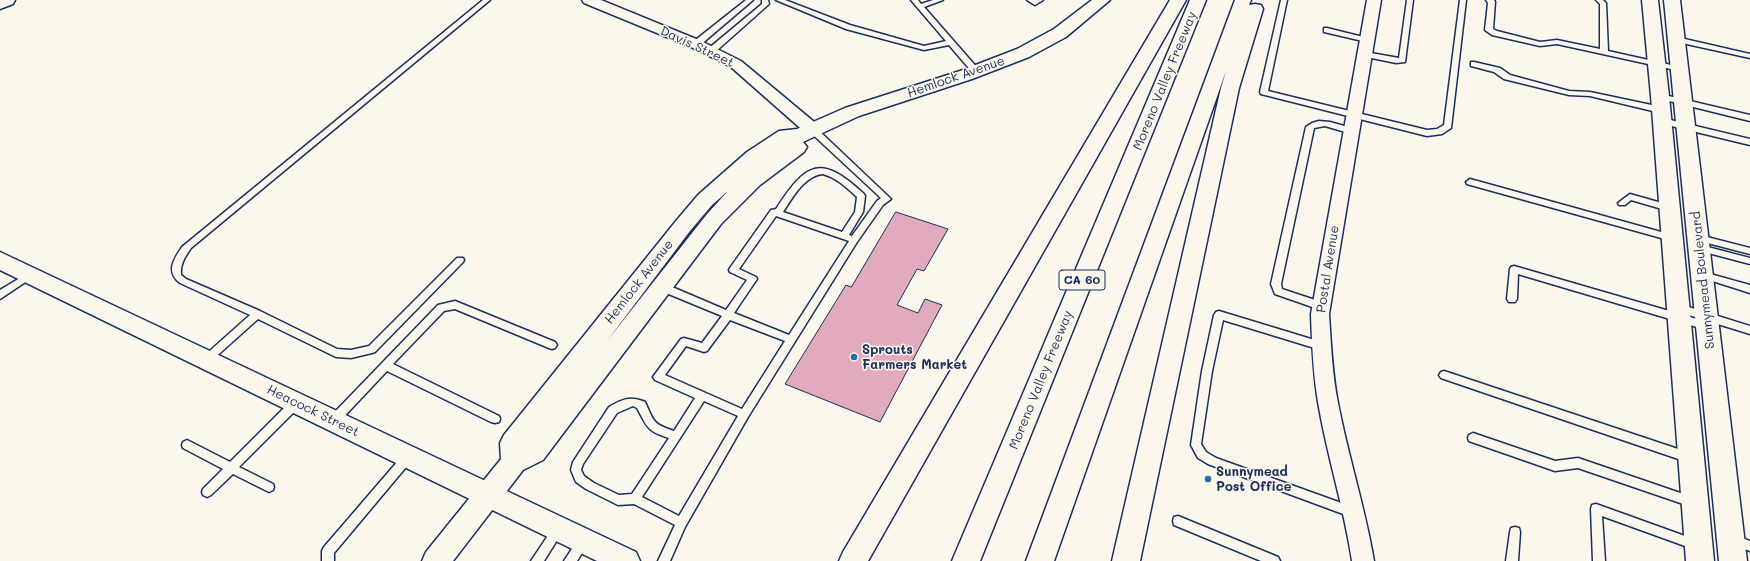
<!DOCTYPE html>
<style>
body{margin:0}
canvas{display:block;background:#fbf7ec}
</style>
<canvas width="1750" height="561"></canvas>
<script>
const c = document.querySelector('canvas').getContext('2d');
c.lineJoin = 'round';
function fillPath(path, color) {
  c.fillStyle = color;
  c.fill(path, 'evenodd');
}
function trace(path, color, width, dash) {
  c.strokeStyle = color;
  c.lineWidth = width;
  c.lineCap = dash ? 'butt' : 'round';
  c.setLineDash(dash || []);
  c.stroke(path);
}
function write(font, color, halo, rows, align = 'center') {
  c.font = font + ' Mali,sans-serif';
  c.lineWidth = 3;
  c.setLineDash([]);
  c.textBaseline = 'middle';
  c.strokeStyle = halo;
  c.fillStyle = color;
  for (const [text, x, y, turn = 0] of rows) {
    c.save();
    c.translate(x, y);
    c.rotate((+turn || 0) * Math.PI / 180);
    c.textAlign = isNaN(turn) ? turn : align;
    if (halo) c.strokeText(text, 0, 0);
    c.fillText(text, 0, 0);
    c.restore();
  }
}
const building = new Path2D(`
 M896,212L948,229L924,271L917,269L897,305L918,313L925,299L942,305L880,422L785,384L846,285L851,287Z`);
const service = new Path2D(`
 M483,0H490L191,248C185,257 180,264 181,275L186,279L260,311L337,349L351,350L369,346L457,258H463L464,260L463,262L375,352L372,353L351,358L336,357L258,319L210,362L207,363L204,362L202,359L204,356L250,315L180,283C166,272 173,260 182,247Z
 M746,0H753L699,46H693V42Z
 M762,0H768L769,4L714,53H708V49L762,4Z
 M776,0H785L850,25L924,46L946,41L911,0H918L921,4L933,0H943L924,7L980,71L979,73H973L949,45L924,50L846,29Z
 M1027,0H1043L1035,5Z
 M1281,0H1287L1268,91L1427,130L1437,129L1444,125L1460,0H1466L1451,128L1442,134L1427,136L1261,94L1260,92Z
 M1407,0H1413L1405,62L1396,63L1362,56L1361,54L1365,52L1399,58Z
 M1486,0H1494L1495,2L1493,29L1497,31L1540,42L1557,40L1600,49V4L1596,0H1603L1606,3L1608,51L1680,67L1684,69L1680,71L1557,44L1540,46L1492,35L1485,30L1488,3Z
 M1324,28H1327L1367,38L1371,40L1367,42L1324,32Z
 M1673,37H1676L1750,54V58L1673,41Z
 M1471,62H1474L1500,68L1510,75L1569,91L1590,92L1661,107L1665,110L1661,113L1590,96L1569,95L1504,79L1494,72L1471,66Z
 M1657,94H1660L1750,115V121L1657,98Z
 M1662,118L1750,139V145L1659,123L1658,121Z
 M1319,121L1330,122L1355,129L1356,131L1352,134L1325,126L1314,128L1281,284L1282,289L1324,303L1326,306L1324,309L1321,310L1275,294L1271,284L1306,127L1312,123Z
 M813,127L816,128L891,199L883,205L857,242L748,417L685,527L670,561H658L675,525L634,504L618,505L586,489L576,482L571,470L573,462L609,407C623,399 630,396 645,402C654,421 652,424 674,431L695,398L655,380L653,377L681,339L684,338L702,343L722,316L659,290L657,287L659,284H665L726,310L747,280L730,272L729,270L730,268L771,210L776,209C806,163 820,153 864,194L865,196L863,212L849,235L852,236L877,201L881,198L810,132L809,130L810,128ZM823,174C837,178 846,187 857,197L855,212L842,232L783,212C793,197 804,176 823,174ZM776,216L849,241L789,335L734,313L757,279L756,277L739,269ZM730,320L785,341L742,409L665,375L686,346L704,352L707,351ZM704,401L738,416L679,516L642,497ZM633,406L637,408C648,428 647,431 669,438L632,494L619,495L594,483L584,476L581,470L583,464L617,413Z
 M1470,179L1672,235L1676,238L1672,241L1467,184L1466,182Z
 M1630,194L1672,206L1673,208L1669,211L1631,200L1625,205H1619L1618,203Z
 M1699,235L1750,248V254L1696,240L1695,238Z
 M1700,245L1750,258V264L1697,250L1696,248L1697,246Z
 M1514,266L1707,322L1710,323L1712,326L1710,329L1707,330L1518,274L1517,299L1515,302H1509L1507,299L1510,269L1511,267Z
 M30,272L33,273L34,275L33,277L0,299V290Z
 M1703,272L1750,285V293L1700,277L1699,275L1700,273Z
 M455,301L555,342L557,345L555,348L552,349L549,348L455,309L444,311L393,364L499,416L500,419L499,422L495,423L491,422L387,371L337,424L333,425L329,424L328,421L329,418L438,305Z
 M1679,304L1750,326V334L1676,311L1674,308L1676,305Z
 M1219,311L1321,342L1324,343L1326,346L1324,349L1321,350L1223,320L1212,371L1201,444L1206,452L1216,458L1358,509L1359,513L1358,517L1354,518L1208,464L1198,458L1191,445L1202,371L1214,315L1216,312Z
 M1444,371L1690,453L1694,455L1695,458L1694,461L1690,463L1441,378L1439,375L1441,372Z
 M296,399L300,400L301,403L300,406L239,467L273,484L274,487L273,490L269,492L233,474L211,495L207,497L203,495L202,492L203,489L223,469L183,448L182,445L183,442L187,440L191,442L230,462L292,400Z
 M1473,433L1555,461L1578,458L1692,497L1696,499L1697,502L1696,505L1692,507L1578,468L1555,471L1469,441L1468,438L1469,435Z
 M408,452L412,454L413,457L412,460L334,553V561H322V551L324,547L404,454Z
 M1596,504L1696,540L1700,541L1702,545L1700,549L1696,550L1602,516L1605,561H1593L1591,509L1592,505Z
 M1178,516L1278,557L1280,561H1261L1174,525L1173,521L1174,517Z
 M559,524L563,525L564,529L544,561H531L555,525Z
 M1515,527L1519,528L1520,532L1518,561H1506L1510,532L1511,528Z
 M1734,535L1750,541V551L1730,544L1729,540L1730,536Z
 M583,537L587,538L589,542L577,561H564L579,538Z`);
const minor = new Path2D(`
 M582,0H601L701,41L741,61L819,126L821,130L819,134L813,135L807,134L731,67L691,47L584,3Z
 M1367,0H1381L1329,314C1331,344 1332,373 1338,403C1348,456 1365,507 1374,561H1352C1344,507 1327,456 1318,402C1313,373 1312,344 1311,314Z`);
const tertiary = new Path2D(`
 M1092,0H1110L1066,37L1029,57L972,79L859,116L803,142L807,147L804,152L760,185L721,224L543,460L523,470L453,561H422L426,552L501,459L500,443L504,435L676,221L698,195L747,152L779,131L797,129L845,108L960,71L1017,49L1054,29ZM728,191L707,214L607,341L690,231L712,205Z`);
const secondary = new Path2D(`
 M0,0H15L13,4L0,9Z
 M1642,0H1658L1669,96L1714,561H1686L1651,96Z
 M1664,0H1680L1747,561H1719Z
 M0,252L636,552L640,561H597L0,270Z`);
const motorway = new Path2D(`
 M1170,0H1186L868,561H839L843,552Z
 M1190,0H1206L980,561H952Z
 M1235,0H1251L1249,5L1255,4L1261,5L1263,9L1239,88L1140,561H1112L1221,88L1226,71L1054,561H1026Z`);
const markers = [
 [854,357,4,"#1f6fb2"],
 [1208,479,4,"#1f6fb2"]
];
const shields = [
 [1082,280,46]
];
const shieldNames = [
 ["CA 60",1082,280]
];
const streetNames = [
 ["Davis Street",697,47,25],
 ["Hemlock Avenue",956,77,-19],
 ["Moreno Valley Freeway",1165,81,-68],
 ["Postal Avenue",1328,269,-81],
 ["Sunnymead Boulevard",1703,280,-96],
 ["Hemlock Avenue",639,282,-52],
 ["Moreno Valley Freeway",1041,380,-68],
 ["Heacock Street",313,411,26]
];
const poiNames = [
 ["Sprouts",862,350],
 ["Farmers Market",862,365],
 ["Sunnymead",1216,472],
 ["Post Office",1216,487]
];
fillPath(building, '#e2aabd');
trace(building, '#1b2f5e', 1);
trace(service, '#1b2f5e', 3);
trace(minor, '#1b2f5e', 3);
trace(tertiary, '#1b2f5e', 3);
trace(secondary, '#1b2f5e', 3);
trace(motorway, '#1b2f5e', 3);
fillPath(service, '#fbf7ec');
fillPath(minor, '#fbf7ec');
fillPath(tertiary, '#fbf7ec');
fillPath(secondary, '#fbf7ec');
fillPath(motorway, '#fbf7ec');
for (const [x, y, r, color] of markers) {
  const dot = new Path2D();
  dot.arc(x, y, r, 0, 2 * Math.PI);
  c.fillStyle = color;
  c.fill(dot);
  trace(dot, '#fbf7ec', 1.5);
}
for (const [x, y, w] of shields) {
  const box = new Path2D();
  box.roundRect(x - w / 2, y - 10, w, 20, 3);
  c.fillStyle = '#fbf7ec';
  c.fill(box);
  trace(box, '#1b2f5e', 1);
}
write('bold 12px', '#1b2f5e', null, shieldNames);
write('13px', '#1b2f5e', '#fbf7ec', streetNames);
write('bold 13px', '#1b2f5e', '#fbf7ec', poiNames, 'left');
</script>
